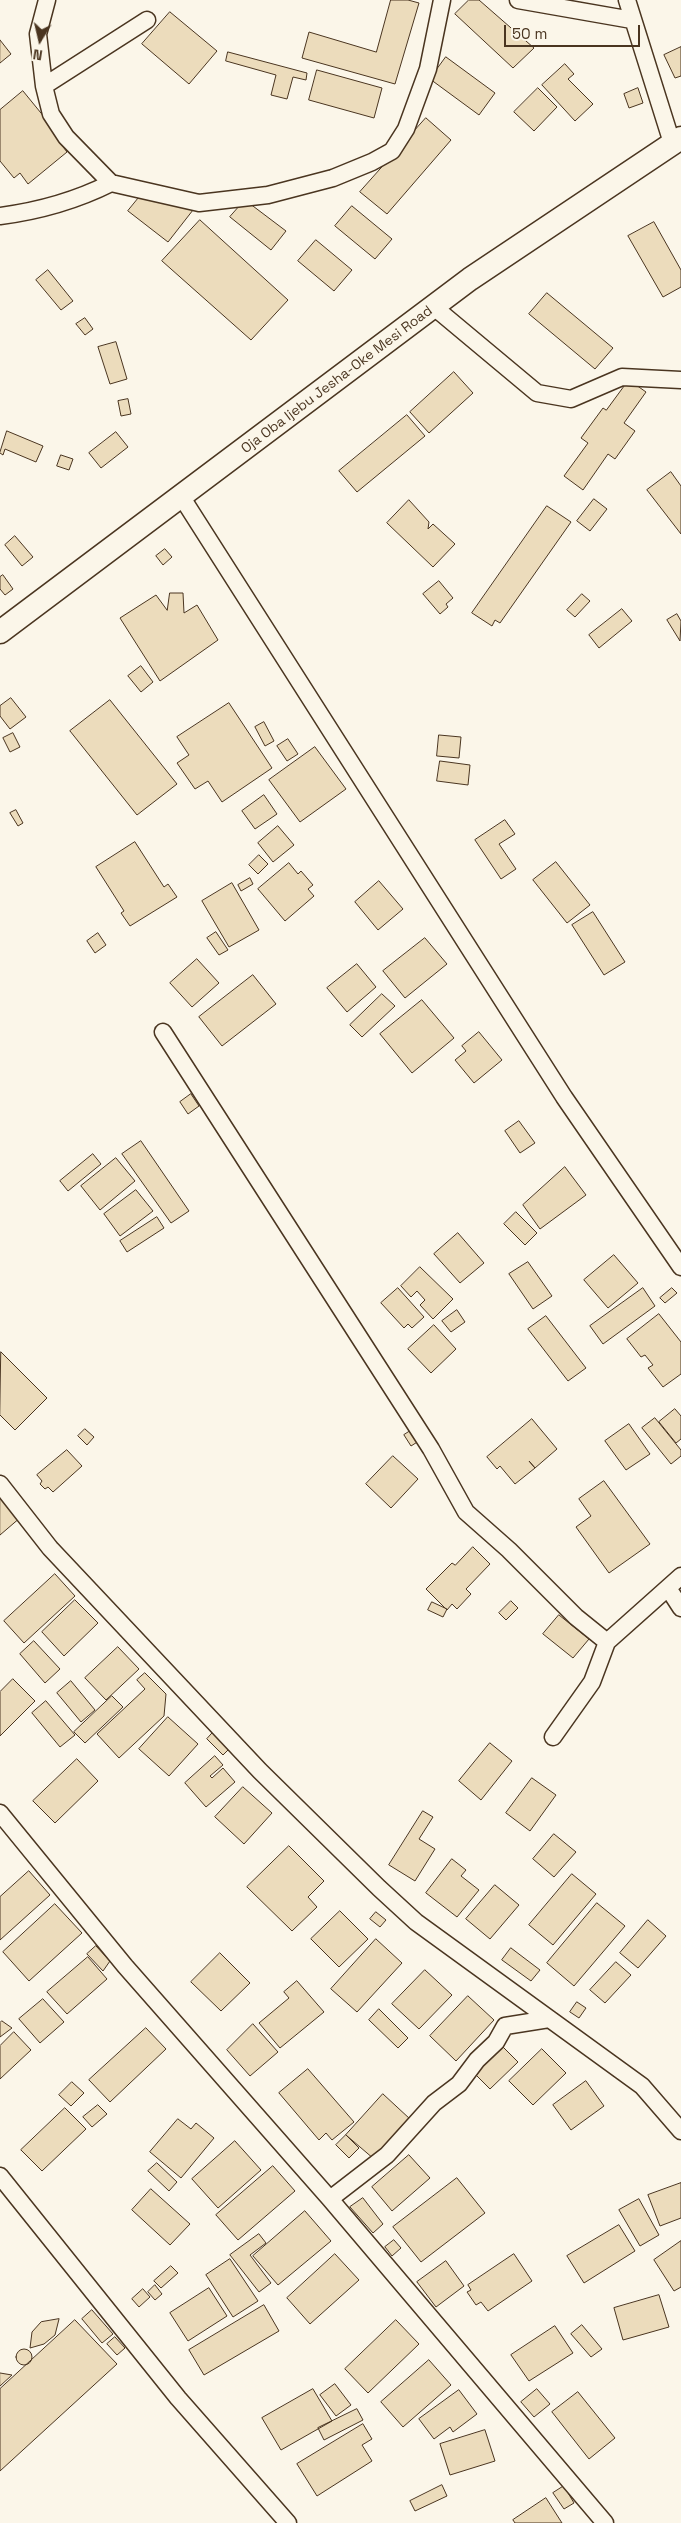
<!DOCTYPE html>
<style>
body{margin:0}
#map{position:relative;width:681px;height:2523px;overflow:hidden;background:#fbf6e9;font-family:"Space Grotesk",sans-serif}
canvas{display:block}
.north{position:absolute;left:15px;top:15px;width:50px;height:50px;-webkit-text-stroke:4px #fbf6e9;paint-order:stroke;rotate:189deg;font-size:14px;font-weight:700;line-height:20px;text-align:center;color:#4a3520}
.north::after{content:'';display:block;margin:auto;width:18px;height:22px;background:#4a3520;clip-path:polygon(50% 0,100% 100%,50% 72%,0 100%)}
.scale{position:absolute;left:504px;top:25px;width:136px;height:22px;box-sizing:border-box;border:2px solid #4a3520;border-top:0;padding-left:6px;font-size:15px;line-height:18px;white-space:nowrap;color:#4a3520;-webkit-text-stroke:4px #fbf6e9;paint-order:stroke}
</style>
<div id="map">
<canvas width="681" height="2523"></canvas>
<div class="north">N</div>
<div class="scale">50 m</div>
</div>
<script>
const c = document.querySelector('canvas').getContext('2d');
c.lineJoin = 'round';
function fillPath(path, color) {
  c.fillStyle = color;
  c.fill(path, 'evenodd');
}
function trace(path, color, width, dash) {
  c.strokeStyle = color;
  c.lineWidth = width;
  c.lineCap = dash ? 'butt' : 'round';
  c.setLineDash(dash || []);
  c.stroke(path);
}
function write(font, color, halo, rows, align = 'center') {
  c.font = font + ' "Space Grotesk",sans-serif';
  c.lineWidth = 4;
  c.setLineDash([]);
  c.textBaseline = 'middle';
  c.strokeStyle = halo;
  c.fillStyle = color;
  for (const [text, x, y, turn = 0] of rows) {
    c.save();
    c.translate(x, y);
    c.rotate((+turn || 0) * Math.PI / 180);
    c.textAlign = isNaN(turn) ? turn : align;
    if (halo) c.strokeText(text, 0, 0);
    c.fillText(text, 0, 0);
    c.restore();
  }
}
const building = new Path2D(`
 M391,0H408L419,3L395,84L302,58L309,32L376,52Z
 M469,0H479L534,48L513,68L455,14Z
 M170,12L217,51L189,84L142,44Z
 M0,40L11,54L0,63Z
 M681,47V76L675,78L664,55Z
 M228,52L307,73L306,80L293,77L287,99L271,95L276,75L226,61Z
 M446,57L495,93L479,115L430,79Z
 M565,64L574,74L568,79L593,104L575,121L542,85Z
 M317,70L382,88L374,118L309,100Z
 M538,88L557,107L534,131L514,112Z
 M638,88L643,103L629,108L624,94Z
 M23,91L63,140L61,144L67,152L28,184L20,173L14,178L0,161V110Z
 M426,118L451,140L387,214L360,192Z
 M141,195L193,210L168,242L128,211Z
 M245,200L286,231L271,250L230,217Z
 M352,206L392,239L375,259L335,226Z
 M200,220L288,300L251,340L162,261Z
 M654,222L681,270V287L663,297L628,236Z
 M316,240L352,270L334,291L298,261Z
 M48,270L73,301L61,310L36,280Z
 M547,293L613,348L595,369L529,314Z
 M85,318L93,329L85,335L76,324Z
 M116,342L127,379L110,384L98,347Z
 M454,372L473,393L429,433L410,412Z
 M629,380L646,392L624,423L635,431L615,459L608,454L583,490L564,476L588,443L581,438L603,408L606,410Z
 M128,399L131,414L121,416L118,401Z
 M407,415L425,436L357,492L339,471Z
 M7,431L43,446L36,462L5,449L3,455L0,453Z
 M116,432L128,447L101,468L89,453Z
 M61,455L73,459L69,470L57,466Z
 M671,472L681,486V534L647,490Z
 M594,499L607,509L590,531L577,521Z
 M409,500L429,522L428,529L433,524L455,544L433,567L387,523Z
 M547,506L571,522L500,623L495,620L492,626L472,613Z
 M15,536L33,557L22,566L5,545Z
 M165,549L172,557L163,565L156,556Z
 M3,575L13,589L5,595L0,589V577Z
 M439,581L453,598L446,604L448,607L440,614L423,594Z
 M170,593H183L184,613L197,605L218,640L160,681L120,618L156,595L167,610Z
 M582,594L590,601L575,617L567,610Z
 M622,609L632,621L599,648L589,635Z
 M677,614L681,621L680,641L667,620Z
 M141,666L153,682L141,692L128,676Z
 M11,698L26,717L10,729L0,716V706Z
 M110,700L177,784L137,815L70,731Z
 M229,703L272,768L222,802L208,781L195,789L177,763L189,755L177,737Z
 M264,722L274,741L265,746L255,727Z
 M13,733L20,747L10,752L3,738Z
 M439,735L461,737L459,758L437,756Z
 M288,739L298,754L287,761L277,746Z
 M315,747L346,789L300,822L269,780Z
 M440,761L470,765L468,785L437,781Z
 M264,795L277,814L255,829L242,811Z
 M16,810L23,823L18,826L10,813Z
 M505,820L515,834L499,844L516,869L501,879L475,840Z
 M278,826L294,845L273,862L258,843Z
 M135,842L164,887L168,884L177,897L130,926L121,913L124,911L96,867Z
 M259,855L268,864L258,874L249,865Z
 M556,862L590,905L567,923L533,880Z
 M289,863L298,874L301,871L313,885L308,889L314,896L285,921L258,889Z
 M250,878L253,884L241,891L238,885Z
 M379,881L403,909L378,930L355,902Z
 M232,883L259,930L229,947L202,901Z
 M593,912L625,962L604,975L572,925Z
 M216,932L228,950L219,955L207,938Z
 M98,933L106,945L95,953L87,941Z
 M425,938L447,964L405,998L383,971Z
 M197,959L219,983L192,1007L170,983Z
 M357,964L376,987L347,1012L327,988Z
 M253,975L276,1004L222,1046L199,1017Z
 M382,994L395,1006L362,1037L350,1025Z
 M422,1000L454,1038L412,1073L380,1034Z
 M479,1032L502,1060L474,1083L455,1060L466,1051L462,1046Z
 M191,1094L199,1106L188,1114L180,1102Z
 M519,1121L535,1143L520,1153L505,1131Z
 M141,1141L189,1211L171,1223L122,1154Z
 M93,1154L101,1164L68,1191L60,1181Z
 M116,1158L135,1181L100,1210L81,1186Z
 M565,1167L586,1195L540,1229L523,1205Z
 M136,1190L153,1211L120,1236L104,1214Z
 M516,1212L537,1233L525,1245L504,1224Z
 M157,1217L164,1228L127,1252L120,1241Z
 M458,1233L484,1263L460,1283L434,1254Z
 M614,1255L638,1283L608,1308L584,1280Z
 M528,1262L552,1296L533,1309L509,1274Z
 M420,1267L453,1299L433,1319L420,1305L425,1300L417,1291L411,1297L401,1286Z
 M398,1288L424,1317L412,1328L408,1324L404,1328L381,1303Z
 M643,1288L655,1306L603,1344L590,1326Z
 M672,1288L677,1293L665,1303L660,1298Z
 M457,1310L465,1322L451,1332L442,1321Z
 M659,1314L681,1342V1374L663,1387L648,1368L653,1365L645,1355L641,1357L627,1339Z
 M546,1316L586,1368L568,1381L528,1329Z
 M434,1325L456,1349L431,1373L408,1349Z
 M1,1352L47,1398L15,1430L0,1415Z
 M675,1409L681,1416V1439L676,1443L659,1422Z
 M655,1418L681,1450V1456L671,1464L642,1428Z
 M532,1419L557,1449L535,1468L529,1461L535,1468L515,1484L500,1466L497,1469L487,1457Z
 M629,1424L650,1454L626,1470L605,1441Z
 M415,1428L422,1439L411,1446L404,1435Z
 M85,1429L94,1437L87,1445L78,1436Z
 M67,1450L82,1466L53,1492L48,1487L45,1489L40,1484L42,1481L37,1475Z
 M393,1456L418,1479L391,1508L366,1484Z
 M604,1481L650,1544L609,1573L576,1527L591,1516L579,1499Z
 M0,1492L21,1517L0,1535Z
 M473,1547L490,1564L466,1589L471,1594L457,1609L452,1604L447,1610L426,1589L452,1563L455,1565Z
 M55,1574L75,1596L24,1643L4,1621Z
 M75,1600L98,1623L64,1656L42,1632Z
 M511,1601L518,1608L506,1620L499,1613Z
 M432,1602L447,1609L443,1617L428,1610Z
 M559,1615L589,1639L573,1658L543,1634Z
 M34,1641L60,1669L45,1683L20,1654Z
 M118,1647L139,1669L106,1700L85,1678Z
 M145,1673L166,1694L164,1716L119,1758L97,1734L145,1689L137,1680Z
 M13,1679L35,1701L0,1736V1692Z
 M71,1681L95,1710L81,1722L57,1693Z
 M112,1696L123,1707L85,1743L74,1732Z
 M46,1701L75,1735L60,1747L32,1713Z
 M168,1717L198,1744L169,1776L139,1749Z
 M217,1728L234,1744L223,1755L207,1739Z
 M490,1743L512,1761L481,1800L459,1781Z
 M215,1756L223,1765L210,1776L212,1778L223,1768L235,1782L206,1807L185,1783Z
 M77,1759L98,1781L55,1823L33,1801Z
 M532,1778L556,1795L530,1831L506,1813Z
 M243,1787L272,1813L244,1844L215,1817Z
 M423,1811L433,1817L419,1839L435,1849L415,1881L389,1865Z
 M554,1834L576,1852L554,1877L533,1859Z
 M289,1846L324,1881L308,1897L317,1907L292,1931L247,1887Z
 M452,1859L466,1870L461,1876L479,1890L457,1917L426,1893Z
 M29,1871L50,1895L0,1940V1897Z
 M572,1874L596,1894L553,1945L529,1925Z
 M495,1885L519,1905L490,1939L466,1919Z
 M597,1903L625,1926L574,1986L547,1963Z
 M55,1904L82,1933L29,1981L3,1952Z
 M340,1911L368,1939L339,1967L311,1939Z
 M376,1912L386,1920L380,1927L370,1919Z
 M648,1920L666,1936L638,1968L620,1953Z
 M376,1939L402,1963L357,2012L331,1989Z
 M96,1946L110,1961L103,1971L87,1954Z
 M511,1948L540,1970L531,1981L502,1960Z
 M220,1953L250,1983L221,2011L191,1982Z
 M88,1957L107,1979L67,2014L47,1992Z
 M616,1962L631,1975L605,2003L590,1990Z
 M425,1970L452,1995L419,2029L392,2004Z
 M297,1981L324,2012L280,2048L259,2023L289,1998L284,1992Z
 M468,1996L494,2020L456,2061L430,2036Z
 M43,1999L64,2022L40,2043L19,2019Z
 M577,2002L586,2008L579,2018L570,2012Z
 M379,2009L408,2038L398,2048L369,2020Z
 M2,2021L12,2028L0,2037V2023Z
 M253,2024L278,2052L250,2076L227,2050Z
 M146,2028L166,2049L110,2102L89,2080Z
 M14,2032L31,2050L0,2079V2046Z
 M498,2042L518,2062L490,2089L470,2069Z
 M542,2049L566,2073L533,2105L509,2081Z
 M308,2069L354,2122L332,2140L326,2133L319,2140L279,2093Z
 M586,2081L604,2106L571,2130L553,2105Z
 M72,2082L84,2093L71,2106L59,2095Z
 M383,2094L410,2119L374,2159L346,2135Z
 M98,2105L107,2114L92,2127L83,2117Z
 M65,2108L86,2129L42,2171L21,2150Z
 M178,2119L191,2129L196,2123L214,2138L181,2178L150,2152Z
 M346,2135L359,2148L349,2158L336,2145Z
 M235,2141L261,2170L218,2208L192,2179Z
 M409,2155L430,2178L392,2211L372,2187Z
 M157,2163L177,2182L169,2191L148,2171Z
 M273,2166L295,2191L238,2240L216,2215Z
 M457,2178L485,2213L421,2262L393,2227Z
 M681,2183V2218L660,2226L648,2195Z
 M151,2189L190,2224L170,2245L132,2210Z
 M363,2198L383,2224L373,2233L350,2207Z
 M639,2199L659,2235L640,2246L619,2210Z
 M305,2211L331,2241L278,2285L253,2256Z
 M619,2225L635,2251L584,2283L567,2256Z
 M259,2234L266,2243L250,2255L271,2283L259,2292L230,2255Z
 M394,2240L401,2248L392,2256L385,2247Z
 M681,2241V2287L674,2291L654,2260Z
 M335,2254L359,2280L310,2324L287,2298Z
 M514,2254L532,2281L488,2311L481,2302L476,2305L467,2292L471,2290L468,2285Z
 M230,2259L258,2301L233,2317L206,2275Z
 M446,2261L464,2286L436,2307L417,2282Z
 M171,2266L178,2273L161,2288L154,2281Z
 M155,2285L162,2294L155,2300L148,2292Z
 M209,2288L227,2316L188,2341L170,2313Z
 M143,2289L150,2297L139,2307L132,2299Z
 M659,2295L669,2327L623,2340L614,2308Z
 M264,2305L279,2331L204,2375L189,2350Z
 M92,2310L113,2334L102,2343L82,2319Z
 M59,2319L55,2335L44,2344L30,2348L32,2332L41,2322Z
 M75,2320L117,2364L0,2471V2389Z
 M396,2320L419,2344L368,2393L345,2369Z
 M582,2325L602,2349L591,2357L571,2334Z
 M555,2326L573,2353L529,2381L511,2355Z
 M115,2337L125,2348L117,2355L107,2344Z
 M16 2357a8 8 0 1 1 16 0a8 8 0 1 1-16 0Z
 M429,2360L451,2385L403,2427L381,2402Z
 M0,2373L12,2375L0,2386Z
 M335,2384L351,2405L336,2416L320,2395Z
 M313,2389L332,2421L281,2450L262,2418Z
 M537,2389L550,2404L534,2417L521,2402Z
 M459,2390L477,2414L453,2432L450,2427L434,2439L419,2419Z
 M578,2392L615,2438L589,2459L552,2412Z
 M357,2409L363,2420L324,2440L318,2428Z
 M363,2424L372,2439L362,2445L372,2461L317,2496L297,2464Z
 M485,2430L495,2461L450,2475L440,2444Z
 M442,2485L447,2496L415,2511L410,2501Z
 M564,2486L574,2503L564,2509L553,2493Z
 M546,2498L562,2523H515L513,2520Z`);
const street = new Path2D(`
 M47,0L38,34L44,86L51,114L66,137L111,183L199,203L268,195L333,178L372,162L392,151L406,129L428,69L442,0
 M518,0L632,20
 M627,0L672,143
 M44,86L147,20
 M0,216C39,211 75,201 111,183
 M434,307L537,393L571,399L622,377L681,380
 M181,496L564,1097L681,1267
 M163,1032L431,1449L466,1512L509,1550L576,1617L607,1642L592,1682L553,1737
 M0,1484L50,1548L260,1771L379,1888L416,1922L642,2086L681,2131
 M668,1588L681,1608
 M607,1642L681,1576
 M0,1813L125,1966L330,2199L605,2523
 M0,2176L178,2398L288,2523
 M330,2199L387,2155L434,2103L459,2084L477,2060L496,2042L505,2026L549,2019`);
const secondary = new Path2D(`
 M0,632L470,279L681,138`);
const streetNames = [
 ["Oja Oba Ijebu Jesha-Oke Mesi Road",337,380,-37]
];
fillPath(building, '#ecdcbc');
trace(building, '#4a3520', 1);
trace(street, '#4a3520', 19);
trace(secondary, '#4a3520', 25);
trace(street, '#fbf6e9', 16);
trace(secondary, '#fbf6e9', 22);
write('14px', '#4a3520', '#fbf6e9', streetNames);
</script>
